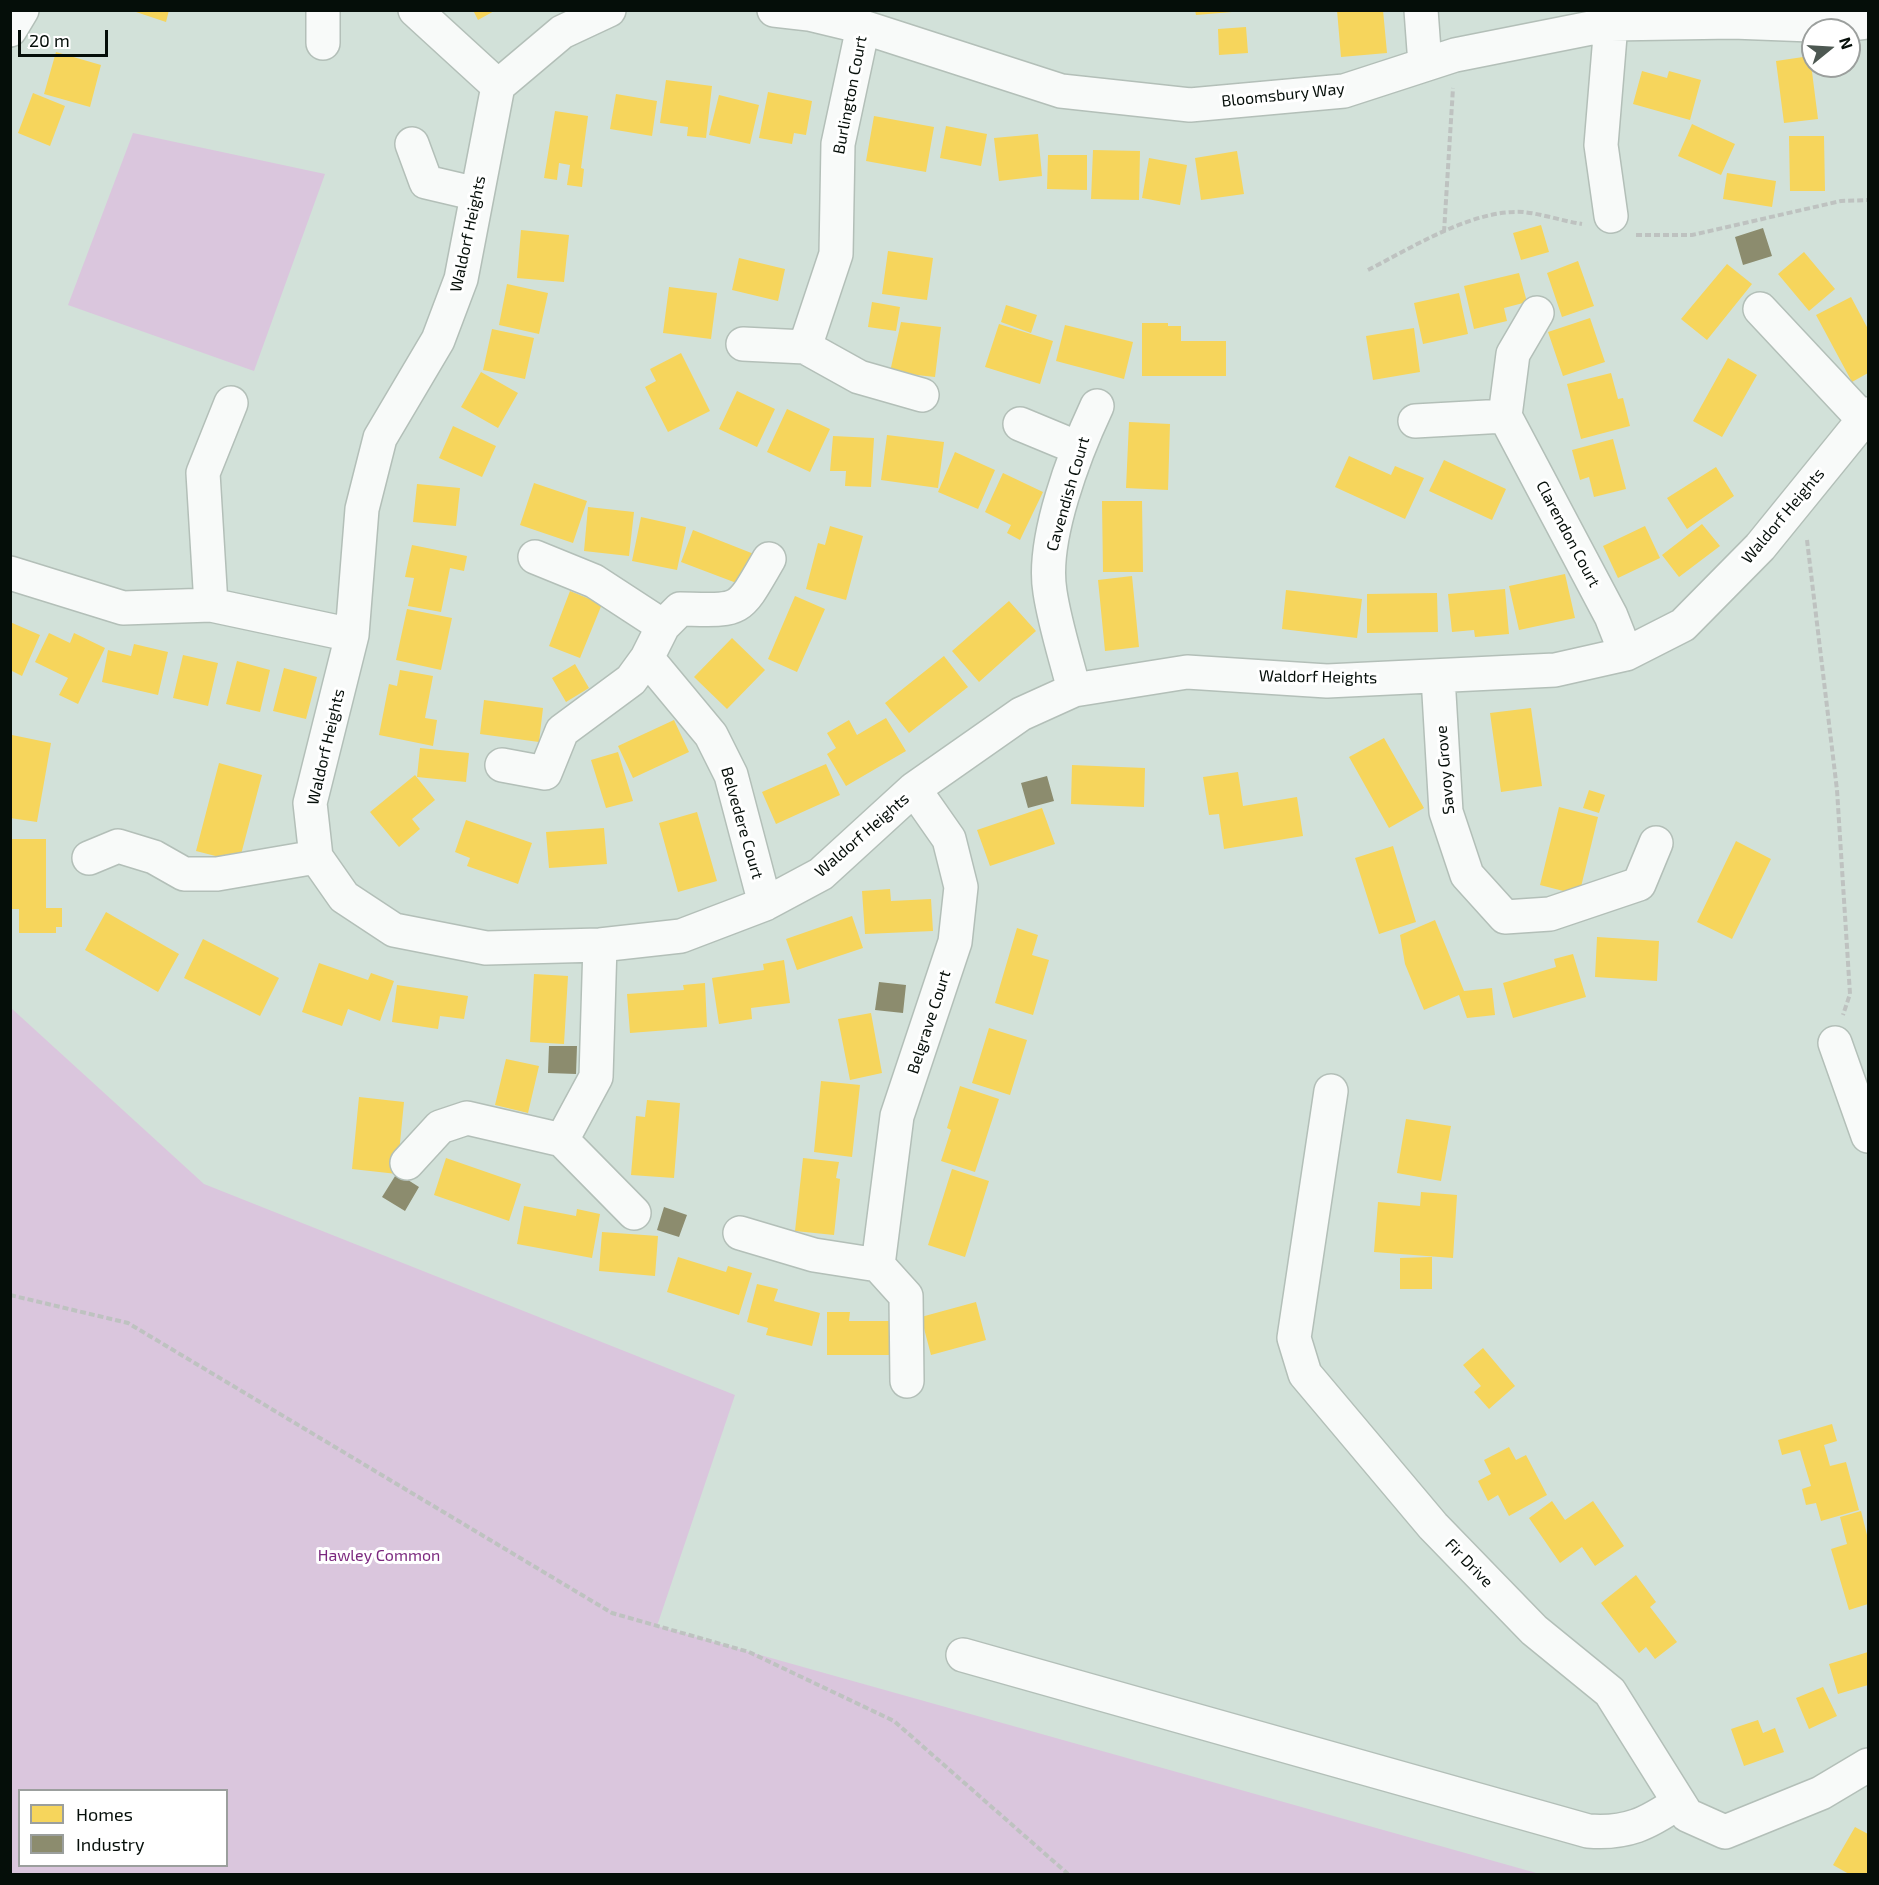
<!DOCTYPE html>
<style>
body{margin:0}
#map{position:relative;width:1879px;height:1885px;overflow:hidden;background:#d2e1d9;font-family:"Exo 2",sans-serif}
canvas{display:block}
.frame{position:absolute;inset:0;border:12px solid #050e09;pointer-events:none}
.legend{position:absolute;left:18px;top:1789px;width:210px;height:78px;box-sizing:border-box;background:#fff;border:2px solid #9b9f9d;margin:0;padding:8px 10px;list-style:none;font-size:18px;color:#050e09}
.legend li{display:flex;align-items:center;gap:12px;height:30px}
.legend b{width:30px;border:2px solid #9b9f9d}
.north{position:absolute;left:1801px;top:18px;width:60px;height:60px;box-sizing:border-box;background:#fff;border:2px solid #9b9f9d;border-radius:50%;rotate:72deg;font-size:16px;font-weight:700;line-height:24px;text-align:center;color:#050e09}
.north::after{content:'';display:block;margin:auto;width:21px;height:27px;background:#4d5852;clip-path:polygon(50% 0,100% 100%,50% 72%,0 100%)}
.scale{position:absolute;left:18px;top:30px;width:90px;height:27px;box-sizing:border-box;border:3px solid #050e09;border-top:0;padding-left:8px;font-size:18px;line-height:21px;white-space:nowrap;color:#050e09;-webkit-text-stroke:4px #fff;paint-order:stroke}
</style>
<div id="map">
<canvas width="1879" height="1885"></canvas>
<div class="frame"></div>
<ul class="legend">
<li><b style="height:16px;background:#f6d55c"></b>Homes</li>
<li><b style="height:16px;background:#8c8c6e"></b>Industry</li>
</ul>
<div class="north">N</div>
<div class="scale">20 m</div>
</div>
<script>
const c = document.querySelector('canvas').getContext('2d');
c.lineJoin = 'round';
function fillPath(path, color) {
  c.fillStyle = color;
  c.fill(path, 'evenodd');
}
function trace(path, color, width, dash) {
  c.strokeStyle = color;
  c.lineWidth = width;
  c.lineCap = dash ? 'butt' : 'round';
  c.setLineDash(dash || []);
  c.stroke(path);
}
function write(font, color, halo, rows, align = 'center') {
  c.font = font + ' "Exo 2",sans-serif';
  c.lineWidth = 6;
  c.setLineDash([]);
  c.textBaseline = 'middle';
  c.strokeStyle = halo;
  c.fillStyle = color;
  for (const [text, x, y, turn = 0] of rows) {
    c.save();
    c.translate(x, y);
    c.rotate((+turn || 0) * Math.PI / 180);
    c.textAlign = isNaN(turn) ? turn : align;
    if (halo) c.strokeText(text, 0, 0);
    c.fillText(text, 0, 0);
    c.restore();
  }
}
const green = new Path2D(`
 M133,133L325,174L254,371L68,305Z
 M10,1007L204,1184L735,1395L657,1626L1540,1874H11ZM20,1790H226V1866H20Z`);
const homes = new Path2D(`
 M130,10H169L166,22Z
 M473,10H496L478,20Z
 M1195,10H1231L1232,12L1196,15Z
 M1337,10H1383L1387,53L1341,57Z
 M1246,27L1248,53L1219,55L1218,29Z
 M56,52L101,65L90,107L44,94Z
 M1810,56L1818,119L1784,123L1776,61Z
 M1642,71L1667,78L1669,71L1701,80L1690,120L1633,104Z
 M666,80L712,86L706,138L687,136L688,127L660,123Z
 M768,92L812,101L806,135L794,133L792,144L759,138Z
 M33,93L65,106L50,146L18,133Z
 M616,94L657,101L652,136L610,129Z
 M719,95L759,105L750,144L709,135Z
 M555,111L588,116L581,168L584,169L582,187L567,185L570,165L559,163L557,180L544,178Z
 M874,116L934,127L926,172L866,161Z
 M1692,124L1735,144L1721,175L1678,156Z
 M946,126L987,134L981,166L940,158Z
 M1038,134L1042,176L999,181L994,138Z
 M1789,136H1824L1825,191H1790Z
 M1093,150L1140,151L1139,200L1091,199Z
 M1237,151L1244,194L1201,200L1195,158Z
 M1048,155H1087V190L1047,189Z
 M1149,158L1187,165L1180,205L1142,198Z
 M1727,173L1776,181L1772,207L1723,199Z
 M1541,225L1549,252L1521,260L1513,233Z
 M521,230L569,235L564,282L517,278Z
 M888,251L933,258L927,300L882,294Z
 M1804,252L1835,289L1809,311L1778,274Z
 M739,258L785,269L778,301L732,290Z
 M1578,261L1594,306L1562,317L1547,273Z
 M1727,264L1752,284L1707,340L1681,319Z
 M1519,273L1527,302L1504,308L1507,321L1474,329L1464,286Z
 M507,284L548,293L539,334L499,325Z
 M669,287L717,293L711,339L663,333Z
 M1459,293L1468,334L1423,344L1414,303Z
 M1851,297L1868,329V373L1852,382L1816,315Z
 M872,302L900,307L896,331L868,327Z
 M1006,305L1037,315L1031,333L1001,322Z
 M1590,318L1605,362L1563,376L1548,332Z
 M901,322L941,327L935,377L890,372Z
 M1142,323H1168V326H1181V341H1226V376H1142Z
 M999,324L1053,341L1040,384L985,367Z
 M1065,325L1133,342L1124,379L1056,361Z
 M1414,328L1420,372L1373,380L1366,336Z
 M492,329L534,338L525,379L483,370Z
 M681,353L710,411L668,432L645,387L656,381L650,369Z
 M1728,358L1757,375L1722,437L1693,421Z
 M481,372L518,393L498,428L461,407Z
 M1611,373L1618,399L1623,398L1630,426L1581,439L1567,384Z
 M737,391L775,409L757,447L719,429Z
 M787,409L830,429L810,472L767,452Z
 M1129,422L1170,424L1168,490L1126,488Z
 M453,426L496,446L482,477L439,458Z
 M887,435L944,442L938,488L881,480Z
 M833,436L874,438L871,487L845,486L846,471H830Z
 M1613,439L1626,489L1594,497L1589,477L1580,480L1572,450Z
 M955,452L995,470L978,509L938,492Z
 M1349,456L1391,475L1395,466L1424,478L1405,519L1335,487Z
 M1444,460L1506,489L1492,520L1429,491Z
 M1716,467L1734,496L1687,529L1667,498Z
 M1003,473L1043,492L1020,540L1007,533L1011,525L985,512Z
 M534,483L587,501L573,543L520,525Z
 M417,484L460,488L456,526L413,522Z
 M1102,501H1142L1143,572H1103Z
 M588,507L634,512L629,556L584,551Z
 M641,517L686,527L677,570L632,561Z
 M1702,524L1720,546L1679,577L1662,555Z
 M830,526L863,536L846,600L806,589L818,543L825,545Z
 M1645,526L1660,558L1618,578L1603,546Z
 M693,530L759,556L747,587L681,562Z
 M412,545L467,556L464,571L450,568L441,612L408,606L414,578L405,577Z
 M1565,574L1575,618L1519,630L1509,586Z
 M1132,576L1139,647L1105,651L1098,580Z
 M1505,589L1509,634L1475,637L1474,630L1452,632L1448,594Z
 M1286,590L1362,599L1357,638L1282,629Z
 M570,591L602,604L580,658L549,646Z
 M1437,593L1438,632L1367,633V594Z
 M795,596L825,609L797,672L768,659Z
 M1009,601L1036,631L979,682L952,651Z
 M407,609L452,618L441,670L396,660Z
 M10,622L40,635L22,676L10,670Z
 M49,633L70,643L74,633L105,648L78,704L59,695L68,678L35,662Z
 M732,638L765,670L727,709L694,677Z
 M134,644L168,652L158,695L102,682L108,650L131,656Z
 M183,655L218,663L208,706L173,698Z
 M944,656L968,687L909,733L885,703Z
 M237,661L270,670L260,712L226,704Z
 M575,664L589,688L566,702L552,678Z
 M284,668L317,677L306,719L273,711Z
 M400,670L433,676L425,718L437,720L433,746L379,735L389,684L397,686Z
 M484,700L543,708L539,742L480,734Z
 M1531,708L1542,786L1501,792L1490,713Z
 M886,718L906,751L846,786L827,754L836,748L827,733L849,720L857,735Z
 M674,720L689,752L633,778L618,746Z
 M12,735L51,743L37,822L10,818Z
 M1384,738L1424,808L1389,828L1349,757Z
 M420,748L469,753L466,782L417,777Z
 M618,752L633,801L606,808L591,760Z
 M219,763L262,775L239,862L196,851Z
 M826,764L840,795L776,824L762,792Z
 M1072,765L1145,768L1144,807L1071,804Z
 M1238,772L1243,806L1297,797L1303,836L1224,849L1219,814L1209,815L1203,777Z
 M415,775L435,800L412,819L420,829L399,847L370,812Z
 M1589,790L1605,795L1599,813L1583,808Z
 M1559,807L1598,817L1579,895L1540,885Z
 M1042,808L1055,844L990,866L977,830Z
 M697,812L717,881L678,892L659,823Z
 M466,820L532,843L518,884L467,866L470,858L455,852Z
 M604,828L607,864L549,868L546,832Z
 M10,839H46V908H62V927H56V933H19V909H10Z
 M1736,841L1771,859L1732,939L1697,922Z
 M1393,846L1416,922L1379,934L1355,858Z
 M890,889L891,901L931,899L933,931L865,934L862,891Z
 M106,912L179,954L158,992L85,950Z
 M852,916L863,948L797,970L786,939Z
 M1435,920L1464,991L1492,988L1495,1015L1467,1018L1459,995L1424,1010L1405,964L1400,935Z
 M1017,928L1038,935L1032,955L1049,960L1033,1015L995,1003Z
 M1597,937L1659,941L1657,981L1595,977Z
 M203,939L279,978L260,1016L184,978Z
 M1573,954L1586,997L1513,1018L1503,983L1556,967L1554,959Z
 M784,960L790,1003L751,1008L752,1019L719,1024L712,978L764,970L763,964Z
 M319,963L368,980L371,973L394,981L380,1021L348,1009L342,1026L302,1012Z
 M534,974L568,976L564,1044L530,1042Z
 M705,983L707,1027L630,1033L627,994L684,990L683,985Z
 M397,985L468,996L464,1019L440,1016L438,1029L392,1022Z
 M871,1013L882,1073L850,1080L838,1019Z
 M989,1028L1027,1040L1010,1095L972,1083Z
 M506,1059L539,1066L528,1113L495,1105Z
 M821,1081L860,1085L852,1157L814,1152Z
 M960,1086L999,1099L975,1172L941,1161L951,1130L947,1128Z
 M359,1097L404,1102L397,1174L352,1169Z
 M647,1100L680,1103L674,1178L631,1175L636,1116L645,1117Z
 M1406,1119L1451,1126L1441,1181L1397,1173Z
 M446,1158L521,1184L509,1221L434,1195Z
 M803,1158L839,1162L836,1178L840,1179L834,1235L795,1231Z
 M952,1169L989,1181L965,1257L928,1245Z
 M1421,1192L1457,1195L1453,1258L1374,1252L1378,1202L1420,1206Z
 M524,1206L576,1216L577,1209L600,1214L592,1258L517,1244Z
 M602,1232L658,1236L655,1276L599,1271Z
 M678,1257L726,1272L728,1266L752,1273L739,1315L667,1292Z
 M1432,1257V1289H1400V1258Z
 M757,1284L778,1289L774,1301L820,1313L812,1346L766,1335L768,1328L747,1322Z
 M976,1302L986,1340L931,1355L921,1317Z
 M827,1312H850L849,1321H898V1355H827Z
 M1483,1348L1515,1386L1489,1409L1474,1392L1481,1386L1463,1365Z
 M1832,1424L1837,1441L1824,1445L1830,1466L1846,1462L1859,1510L1821,1521L1816,1503L1806,1505L1802,1489L1811,1486L1800,1450L1782,1455L1778,1440Z
 M1509,1447L1516,1460L1526,1455L1547,1495L1509,1516L1498,1495L1488,1501L1478,1481L1491,1474L1484,1460Z
 M1552,1501L1565,1520L1593,1501L1624,1546L1595,1566L1582,1547L1560,1563L1529,1518Z
 M1861,1511L1868,1539V1604L1849,1610L1831,1549L1847,1544L1840,1517Z
 M1636,1575L1656,1602L1650,1607L1677,1642L1655,1659L1646,1647L1639,1653L1601,1603Z
 M1868,1652V1685L1838,1694L1829,1664Z
 M1823,1687L1837,1716L1809,1729L1796,1698Z
 M1758,1720L1763,1733L1775,1728L1784,1752L1744,1766L1731,1729Z
 M1855,1827L1868,1834V1874H1849L1833,1865Z`);
const industry = new Path2D(`
 M1763,228L1772,256L1743,265L1735,237Z
 M1047,776L1054,801L1028,808L1021,783Z
 M879,982L906,985L903,1013L875,1010Z
 M549,1046H577L576,1074L548,1073Z
 M397,1173L419,1187L405,1211L382,1197Z
 M664,1207L687,1215L679,1237L657,1230Z`);
const path = new Path2D(`
 M1444,232L1453,88
 M1636,235H1692L1841,201L1868,200
 M1368,270C1411,248 1473,209 1523,212C1542,214 1563,221 1582,224
 M1807,540L1837,790L1850,994L1843,1015
 M10,1295L128,1323L612,1613L749,1652L894,1721L1068,1874`);
const minor = new Path2D(`
 M323,10V43
 M415,10L498,86
 M774,10L809,14L863,27L1061,91L1190,105L1344,91L1455,55L1611,24L1733,22L1837,26L1868,22
 M1421,10L1425,64
 M10,30L22,10
 M498,86L461,279L438,340L380,438L362,509L352,635L310,803L316,857L344,897L394,930L486,948L600,945L681,936L765,904L821,874L914,789L1021,714L1074,690L1187,672L1327,681L1555,670L1626,654L1683,625L1760,547L1868,414
 M498,86L562,32L609,10
 M412,144L426,182L477,194
 M1611,216L1601,145L1611,24
 M1760,309L1863,419
 M743,344L805,347L836,254L838,144L863,27
 M805,347L859,377L922,395
 M1505,416L1611,616L1626,654
 M1415,421L1505,416L1513,354L1537,313
 M1020,424L1078,448
 M535,557L594,581L663,626L647,658
 M10,573L123,608L211,605L352,635
 M211,605L203,473L231,403
 M663,626L680,609C743,610 737,614 769,559
 M1438,677L1446,812L1467,875L1505,917L1550,914L1639,884L1656,843
 M1074,690C1066,658 1055,625 1050,592C1041,540 1075,453 1097,406
 M502,765L545,773L562,731L631,680L647,658L711,735L731,775L765,904
 M89,858L118,846L154,857L184,874H217L316,857
 M1835,1043L1868,1136
 M1331,1091L1294,1338L1305,1374L1433,1526L1534,1630L1610,1692L1687,1815L1725,1832L1821,1793L1868,1765
 M562,1140L596,1077L600,945
 M407,1163L440,1127L467,1118L562,1140L634,1213
 M740,1233L814,1255L878,1265L906,1296L907,1381
 M878,1265L897,1116L955,942L961,887L949,839L914,789
 M963,1655L1588,1831C1627,1834 1647,1824 1679,1802`);
const streetNames = [
 ["Burlington Court",850,95,-79],
 ["Bloomsbury Way",1283,95,-6],
 ["Waldorf Heights",468,234,-78],
 ["Cavendish Court",1068,494,-74],
 ["Waldorf Heights",1783,516,-50],
 ["Clarendon Court",1568,534,62],
 ["Waldorf Heights",1318,677,1],
 ["Waldorf Heights",326,747,-77],
 ["Savoy Grove",1445,770,-95],
 ["Belvedere Court",742,823,74],
 ["Waldorf Heights",862,835,-41],
 ["Belgrave Court",929,1022,-72],
 ["Fir Drive",1469,1563,46]
];
const parkNames = [
 ["Hawley Common",379,1556]
];
fillPath(green, '#dac6dd');
fillPath(homes, '#f6d55c');
fillPath(industry, '#8c8c6e');
trace(minor, '#b3bfb8', 36);
trace(path, '#bec2c0', 4, [6, 3]);
trace(minor, '#f8faf9', 33);
write('16px', '#050e09', '#fff', streetNames);
write('16px', '#7b287e', '#fff', parkNames);
</script>
